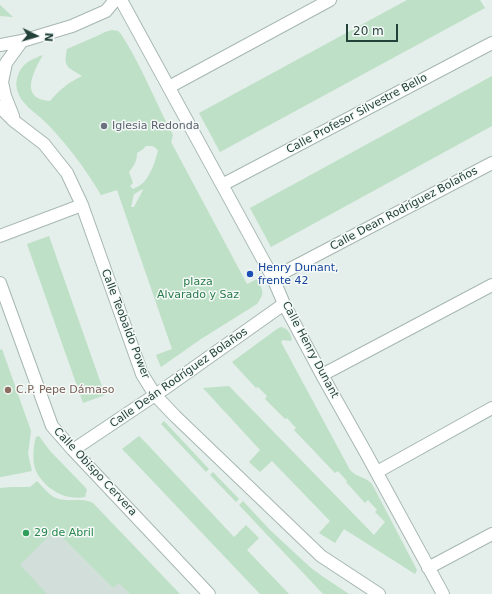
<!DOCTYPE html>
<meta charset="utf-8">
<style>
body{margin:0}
#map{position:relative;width:492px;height:594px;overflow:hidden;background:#e4eeea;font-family:"DejaVu Sans",sans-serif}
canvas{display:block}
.north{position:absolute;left:16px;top:16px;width:40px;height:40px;-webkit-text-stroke:3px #f5faf8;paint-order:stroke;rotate:95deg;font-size:11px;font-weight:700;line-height:16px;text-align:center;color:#224139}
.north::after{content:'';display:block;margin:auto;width:14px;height:18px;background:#224139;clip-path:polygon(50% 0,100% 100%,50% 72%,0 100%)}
.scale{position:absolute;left:346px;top:24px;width:52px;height:18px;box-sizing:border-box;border:2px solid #224139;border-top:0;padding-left:5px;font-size:12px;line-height:14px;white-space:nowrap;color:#224139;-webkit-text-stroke:3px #f5faf8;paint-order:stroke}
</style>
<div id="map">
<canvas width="492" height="594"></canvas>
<div class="north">N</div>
<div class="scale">20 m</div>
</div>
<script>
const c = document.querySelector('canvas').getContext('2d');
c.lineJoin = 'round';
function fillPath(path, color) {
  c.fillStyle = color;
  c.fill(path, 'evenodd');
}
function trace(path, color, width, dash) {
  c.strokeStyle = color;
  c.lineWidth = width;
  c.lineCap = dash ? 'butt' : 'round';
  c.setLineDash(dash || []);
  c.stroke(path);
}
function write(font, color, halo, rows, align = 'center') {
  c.font = font + ' "DejaVu Sans",sans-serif';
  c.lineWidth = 3;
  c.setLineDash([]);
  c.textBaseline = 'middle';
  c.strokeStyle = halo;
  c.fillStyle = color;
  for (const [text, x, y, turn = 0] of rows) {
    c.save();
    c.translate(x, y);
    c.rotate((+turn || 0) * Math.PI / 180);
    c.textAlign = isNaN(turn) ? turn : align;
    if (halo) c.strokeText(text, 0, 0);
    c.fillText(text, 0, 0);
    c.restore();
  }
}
const built = new Path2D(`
 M55,530L113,588L119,582L130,594H0V584Z`);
const green = new Path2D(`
 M407,0H480L485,8L220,152L199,113Z
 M0,5L13,17L0,16Z
 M112,30L118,31L121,34C142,66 155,102 173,135L171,142L247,284L257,279C263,291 265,293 257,304L201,339L161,367L156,355L172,349L117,190L101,195C89,175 76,156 60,138C54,131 48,124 41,118C28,107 11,95 18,75C22,63 32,59 43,55C33,72 19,99 50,101C60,89 68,83 82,76C68,67 63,68 67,49L97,36L105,32ZM146,146H153L158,150C156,160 151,174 144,182C141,185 137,187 133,189L130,186L133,183L129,172C134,166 137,161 137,153L142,150ZM143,189V190L134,207H131L134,194Z
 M492,76V126L271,247L250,208Z
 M49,236L105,395L83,403L27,244Z
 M281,327C287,328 291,333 292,340L290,341L283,340L281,342L350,470C357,478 365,476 372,484L417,570L415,574L344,529L335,543L319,533L330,521L272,461L260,472L249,462L260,450L203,388L229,386L374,535L385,522L375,512L377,510L368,500L365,503L346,482L347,481L338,471L335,473L294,430L296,428L287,418L285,419L265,399L267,396L258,387L256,388L232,362L277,329Z
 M2,349L31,431L28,454L32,471L1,477H0V350Z
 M164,421L209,469L206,472L161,424Z
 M39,436L50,451L85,487L87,490L85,497C68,500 52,493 41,479C39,476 37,474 36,471C32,461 33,447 36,437Z
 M139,436L147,444L234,537L246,525L259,538L247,550L289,594H260L127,454L122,449Z
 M213,472L239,499L236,502L210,475Z
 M37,481C43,487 49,495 56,498C68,503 82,497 93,503L180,594H130L119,583L113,588L55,530L20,565L47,594H0V488L11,487H30Z
 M243,501L270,530L311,568L325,578L349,594H323L239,505Z`);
const minor = new Path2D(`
 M121,0L273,278L284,304L322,375L366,453L443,594
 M0,45L22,41L72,26L106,11L115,0
 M169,87L330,0
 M0,107L14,121L44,144L67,173L82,205L142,374L155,395L175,416L321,556L379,594
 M13,116L5,96L2,82L6,63L22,41
 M222,185L492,43
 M0,236L82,205
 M273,278L492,163
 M0,283L52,426L73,450L209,594
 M322,375L492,285
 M73,450L164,389L284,304
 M377,472L492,408
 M428,568L492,534`);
const markers = [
 [104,126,4,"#6b7280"],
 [250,274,4,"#1a4fb4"],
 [8,390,4,"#8d6e63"],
 [26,533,4,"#2e9e5b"]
];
const streetNames = [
 ["Calle Profesor Silvestre Bello",357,114,-28],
 ["Calle Dean Rodríguez Bolaños",404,209,-28],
 ["Calle Teobaldo Power",125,324,69],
 ["Calle Henry Dunant",310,350,62],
 ["Calle Deán Rodríguez Bolaños",179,378,-35],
 ["Calle Obispo Cervera",95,472,47]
];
const worshipNames = [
 ["Iglesia Redonda",112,126]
];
const transitNames = [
 ["Henry Dunant,",258,268],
 ["frente 42",258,281]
];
const parkNames = [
 ["plaza",198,282],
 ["Alvarado y Saz",198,295]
];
const educationNames = [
 ["C.P. Pepe Dámaso",16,390]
];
const leisureNames = [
 ["29 de Abril",34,533]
];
fillPath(built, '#d2ded9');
fillPath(green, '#bde0c6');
trace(minor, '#a6b7b1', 14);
trace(minor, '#fff', 12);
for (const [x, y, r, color] of markers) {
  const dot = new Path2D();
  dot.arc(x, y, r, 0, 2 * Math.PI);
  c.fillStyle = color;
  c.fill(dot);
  trace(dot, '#f5faf8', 1.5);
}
write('11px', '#224139', '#f5faf8', streetNames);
write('11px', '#5b616d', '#f5faf8', worshipNames, 'left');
write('11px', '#164399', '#f5faf8', transitNames, 'left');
write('11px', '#2a7b49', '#f5faf8', parkNames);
write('11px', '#785e54', '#f5faf8', educationNames, 'left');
write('11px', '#27864d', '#f5faf8', leisureNames, 'left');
</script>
